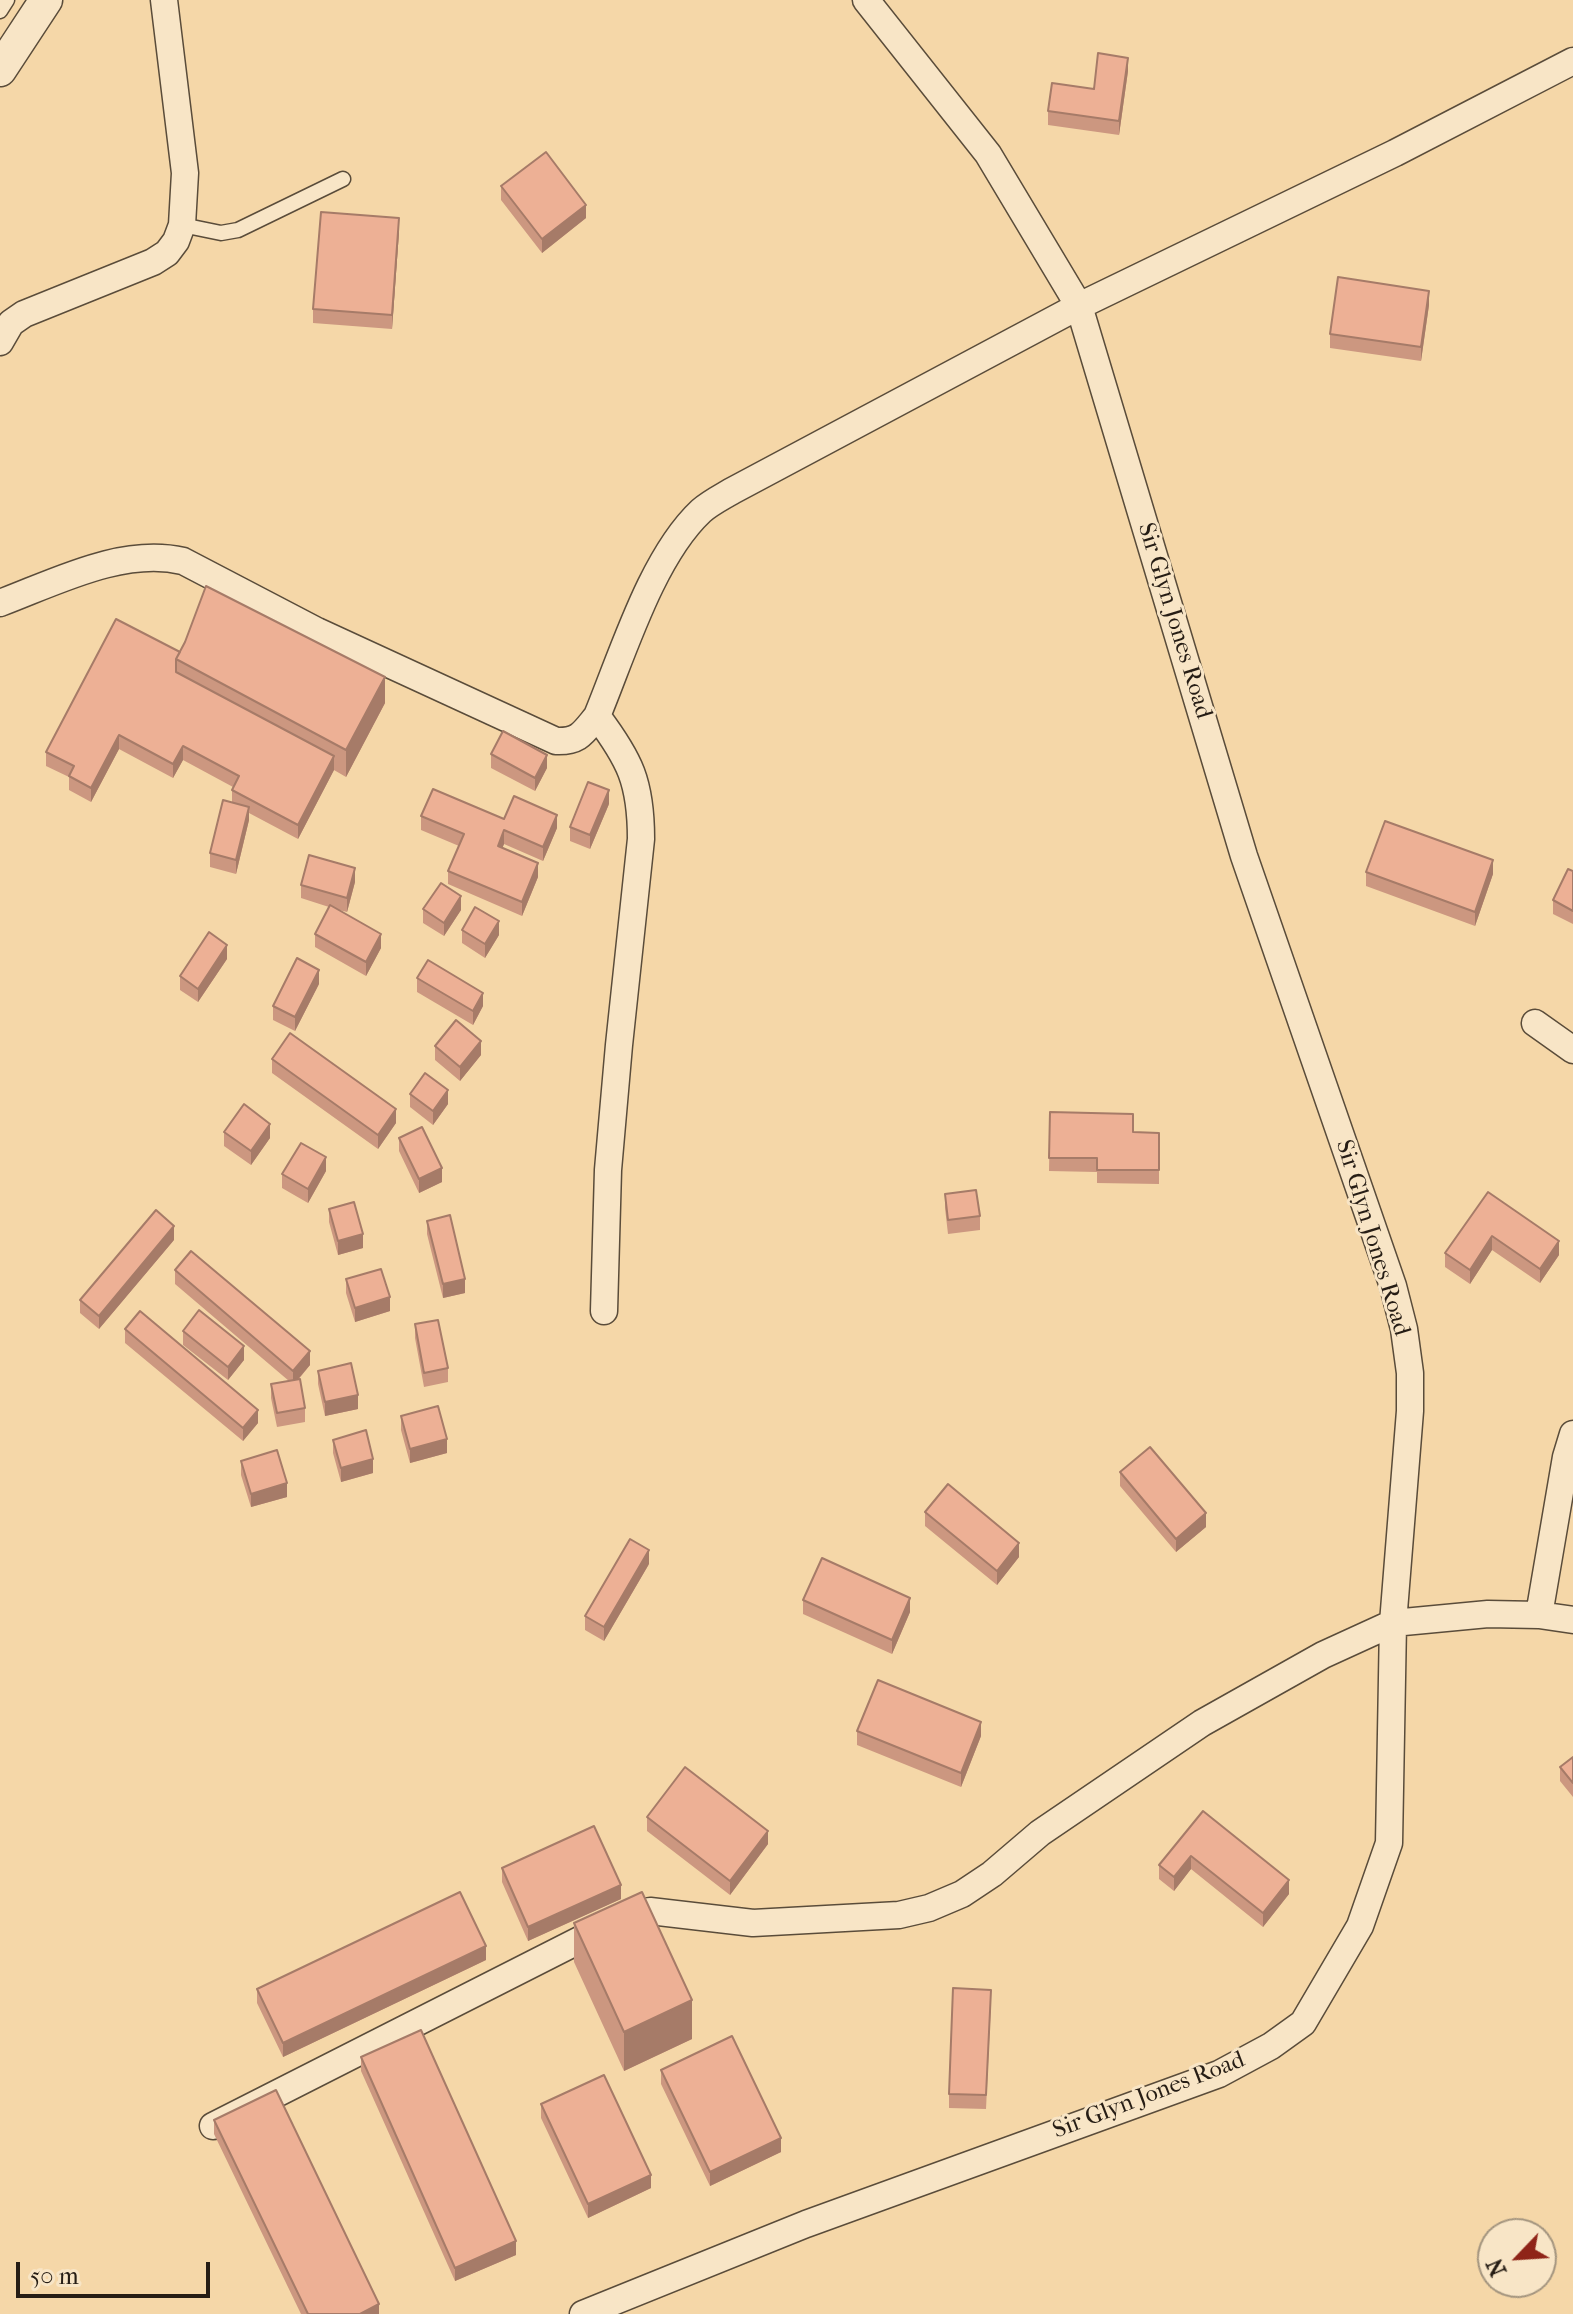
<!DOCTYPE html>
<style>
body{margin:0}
#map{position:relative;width:1573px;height:2314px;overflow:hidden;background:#f5d7a8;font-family:"IM FELL French Canon",serif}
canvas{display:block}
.north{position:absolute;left:1477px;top:2218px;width:80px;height:80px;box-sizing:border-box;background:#f8e5c6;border:2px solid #a4957f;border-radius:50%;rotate:245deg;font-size:22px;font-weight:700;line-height:32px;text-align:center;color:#261d15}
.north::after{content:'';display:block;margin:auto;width:28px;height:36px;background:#8f2418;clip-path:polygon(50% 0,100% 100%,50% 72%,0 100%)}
.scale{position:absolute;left:16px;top:2262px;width:194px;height:36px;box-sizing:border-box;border:4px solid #261d15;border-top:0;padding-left:10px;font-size:24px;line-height:28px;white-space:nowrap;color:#261d15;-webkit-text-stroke:6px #f8e5c6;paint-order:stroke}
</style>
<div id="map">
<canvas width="1573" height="2314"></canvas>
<div class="north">N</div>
<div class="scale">50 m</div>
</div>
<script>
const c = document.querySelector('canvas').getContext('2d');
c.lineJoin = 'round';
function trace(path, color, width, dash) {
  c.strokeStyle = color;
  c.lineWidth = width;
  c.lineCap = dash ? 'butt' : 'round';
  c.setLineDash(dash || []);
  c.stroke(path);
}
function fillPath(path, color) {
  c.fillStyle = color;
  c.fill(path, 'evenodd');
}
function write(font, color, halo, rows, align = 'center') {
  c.font = font + ' "IM FELL French Canon",serif';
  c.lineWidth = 6;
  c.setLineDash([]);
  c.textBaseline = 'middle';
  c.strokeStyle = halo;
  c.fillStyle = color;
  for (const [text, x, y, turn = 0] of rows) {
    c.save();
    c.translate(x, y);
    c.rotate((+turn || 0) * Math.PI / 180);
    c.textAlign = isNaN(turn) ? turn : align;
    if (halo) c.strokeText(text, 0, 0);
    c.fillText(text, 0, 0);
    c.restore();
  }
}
const service = new Path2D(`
 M0,11L7,0
 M182,225L221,233L238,230L343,179`);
const minor = new Path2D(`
 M0,342L11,323L24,314L153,262L167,253L176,241L182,225L185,173L164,0
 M0,603C56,582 122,547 183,561L317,631L556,741C579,742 583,733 597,716C623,653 652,557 701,511C710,503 722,497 732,491L1079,306L1395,153L1573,61
 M597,716C630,760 641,782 641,839L619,1045L608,1170L604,1311
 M1535,1023L1573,1050
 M1539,1615L1566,1457L1573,1434
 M213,2126L625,1917L650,1911L753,1923L899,1915L929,1908L962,1894L992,1874L1040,1833L1202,1723L1323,1655L1393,1623L1488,1614L1539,1615L1573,1620
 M583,2314L806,2224L1219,2074L1271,2046L1303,2023L1360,1926L1389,1843L1393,1623L1410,1411V1373L1404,1329L1393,1286L1244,856L1079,306L988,154L866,0`);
const tertiary = new Path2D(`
 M0,70L46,0`);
const wall = new Path2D(`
 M1128,71L1119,135L1048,125V111Z
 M501,186L586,218L542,253L501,200Z
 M399,232L392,329L313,323V309Z
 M1429,305L1421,361L1330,348V334Z
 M180,652L385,703L346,777L334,770L298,839L249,813V820L236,874L210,867V853L232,802V790L233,787L183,760L173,778L119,749L91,802L69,790V777L46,766V752Z
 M491,754L547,768L535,791L491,768Z
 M609,804L590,849L570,841V827Z
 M421,816L504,819L557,828L543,861L504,844L502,848L538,877L522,916L448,884V871L459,846L421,830Z
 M1573,871V924L1553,914V900Z
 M1366,872L1493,874L1475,926L1366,886Z
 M355,882L347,912L335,909L381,948L366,976L315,947V934L329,907L301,898V885Z
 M423,909L461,910L444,936L423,923Z
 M462,930L499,935L485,958L462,943Z
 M227,959L198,1002L180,990V976Z
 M417,978L483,1006L473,1025L417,992Z
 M319,984L295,1031L273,1020V1006Z
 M435,1046L481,1055L460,1081L435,1060Z
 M272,1059L396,1123L378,1149L272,1073Z
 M410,1094L448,1104L433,1125L410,1107Z
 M1050,1112L1133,1132L1159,1133V1184L1097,1183V1172L1049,1171Z
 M224,1132L270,1138L251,1165L224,1146Z
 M399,1138L442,1182L419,1193L399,1151Z
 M326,1171L308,1203L282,1188V1174Z
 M1488,1192L1559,1255L1540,1283L1492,1250L1470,1284L1445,1267V1253Z
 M945,1194L980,1216V1230L948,1234L945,1208Z
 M329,1209L363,1248L338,1255L329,1222Z
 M427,1221L465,1293L443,1298L427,1234Z
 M174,1240L99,1329L80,1313V1300Z
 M175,1270L310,1365L298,1380L305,1408V1422L277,1427L271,1398V1384L289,1381L175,1284Z
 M346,1279L390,1311L355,1322L346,1293Z
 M415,1324L448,1368V1382L424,1387L415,1338Z
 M125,1329L258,1423L243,1441L125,1343Z
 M183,1331L244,1360L228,1380L183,1345Z
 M318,1371L358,1409L325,1416L318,1384Z
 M401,1416L447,1453L410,1463L401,1430Z
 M333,1440L373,1473L341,1482L333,1453Z
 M241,1461L287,1497L251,1507L241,1475Z
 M1120,1472L1206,1527L1176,1552L1120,1486Z
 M925,1512L1019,1557L997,1585L925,1526Z
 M649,1564L604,1641L585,1630V1616Z
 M803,1600L910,1612L892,1654L803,1614Z
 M857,1731L981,1736L961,1787L857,1745Z
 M1573,1757V1797L1560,1781V1767Z
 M1203,1811L1289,1894L1263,1927L1191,1869L1174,1891L1159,1879V1865Z
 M647,1817L768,1844L730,1895L647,1831Z
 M502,1868L621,1899L528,1941L502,1882Z
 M574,1923L692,2039L624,2071L574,1962Z
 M486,1960L283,2057L257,2003V1989Z
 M991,2003L986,2109L949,2108V2094Z
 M361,2057L516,2255L455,2281L361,2071Z
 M661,2070L781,2152L710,2186L661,2084Z
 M541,2104L651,2188L588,2218L541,2118Z
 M214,2120L379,2314H301L214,2134Z`);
const shadedWall = new Path2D(`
 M1128,58V71L1119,135V121Z
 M586,205V218L542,253V239Z
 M399,218V232L392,329V315Z
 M1429,291V305L1421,361V347Z
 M385,677V703L346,777V750Z
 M119,735V749L91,802V788Z
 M183,746V760L173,778V764Z
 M547,755V768L535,791V778Z
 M334,756V770L298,839V825Z
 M609,790V804L590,849V835Z
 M249,807V820L236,874V860Z
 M557,815V828L543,861V847Z
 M504,830V844L498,859V846Z
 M1493,860V874L1475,926V912Z
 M538,863V877L522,916V902Z
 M355,868V882L347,912V898Z
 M461,896V910L444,936V923Z
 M499,921V935L485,958V944Z
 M381,934V948L366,976V962Z
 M227,945V959L198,1002V989Z
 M319,970V984L295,1031V1017Z
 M483,993V1006L473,1025V1011Z
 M481,1041V1055L460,1081V1067Z
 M448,1090V1104L433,1125V1111Z
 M396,1109V1123L378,1149V1135Z
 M270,1124V1138L251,1165V1151Z
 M326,1157V1171L308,1203V1189Z
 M442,1168V1182L419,1193V1179Z
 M174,1226V1240L99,1329V1316Z
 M363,1234V1248L338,1255V1241Z
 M1492,1236V1250L1470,1284V1270Z
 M1559,1241V1255L1540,1283V1269Z
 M465,1279V1293L443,1298V1284Z
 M390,1297V1311L355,1322V1308Z
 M244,1346V1360L228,1380V1367Z
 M310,1351V1365L293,1385V1371Z
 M358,1395V1409L325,1416V1402Z
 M258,1410V1423L243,1441V1428Z
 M447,1439V1453L410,1463V1449Z
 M373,1459V1473L341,1482V1468Z
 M287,1483V1497L251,1507V1494Z
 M1206,1513V1527L1176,1552V1539Z
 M1019,1543V1557L997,1585V1571Z
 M649,1550V1564L604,1641V1627Z
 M910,1598V1612L892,1654V1640Z
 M981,1722V1736L961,1787V1773Z
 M768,1831V1844L730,1895V1881Z
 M1191,1856V1869L1174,1891V1877Z
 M1289,1880V1894L1263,1927V1913Z
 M621,1885V1899L528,1941V1927Z
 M486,1946V1960L283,2057V2043Z
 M692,2000V2039L624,2071V2032Z
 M781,2138V2152L710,2186V2172Z
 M651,2175V2188L588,2218V2204Z
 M516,2241V2255L455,2281V2268Z
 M379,2304V2314H360Z`);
const building = new Path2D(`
 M1098,53L1128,58L1119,121L1048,111L1052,83L1094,89Z
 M546,152L586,205L542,239L501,186Z
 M321,212L399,218L392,315L313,309Z
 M1338,277L1429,291L1421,347L1330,334Z
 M206,586L385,677L346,750L176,659L185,642Z
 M116,619L180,652L176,659V672L334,756L298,825L232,790L239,776L183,746L173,764L119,735L91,788L69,776L74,766L46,752Z
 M503,731L547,755L535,778L491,754Z
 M588,782L609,790L590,835L570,827Z
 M433,789L504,819L514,796L557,815L543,847L504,830L498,846L538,863L522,902L448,871L464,834L421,816Z
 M223,800L249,807L236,860L210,853Z
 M1385,821L1493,860L1475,912L1366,872Z
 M309,855L355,868L347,898L301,885Z
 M1568,869L1573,871V911L1553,900Z
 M441,883L461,896L444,923L423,909Z
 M330,905L381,934L366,962L315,934Z
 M475,907L499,921L485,944L462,930Z
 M209,932L227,945L198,989L180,976Z
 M297,958L319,970L295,1017L273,1006Z
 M428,960L483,993L473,1011L417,978Z
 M456,1020L481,1041L460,1067L435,1046Z
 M290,1033L396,1109L378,1135L272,1059Z
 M425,1073L448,1090L433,1111L410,1094Z
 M244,1104L270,1124L251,1151L224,1132Z
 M1050,1112L1133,1114V1132L1159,1133V1170H1097V1158H1049Z
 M422,1127L442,1168L419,1179L399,1138Z
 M301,1143L326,1157L308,1189L282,1174Z
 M976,1190L980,1216L948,1220L945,1194Z
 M1488,1192L1559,1241L1540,1269L1492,1236L1470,1270L1445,1253Z
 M354,1202L363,1234L338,1241L329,1209Z
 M156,1210L174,1226L99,1316L80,1300Z
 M450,1215L465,1279L443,1284L427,1221Z
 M191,1251L310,1351L293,1371L175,1270Z
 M381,1269L390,1297L355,1308L346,1279Z
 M199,1310L244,1346L228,1367L183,1331Z
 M140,1311L258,1410L243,1428L125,1329Z
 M438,1320L448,1368L424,1373L415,1324Z
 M351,1363L358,1395L325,1402L318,1371Z
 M300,1379L305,1408L277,1413L271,1384Z
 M438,1406L447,1439L410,1449L401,1416Z
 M366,1430L373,1459L341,1468L333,1440Z
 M1150,1447L1206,1513L1176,1539L1120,1472Z
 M277,1450L287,1483L251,1494L241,1461Z
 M948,1484L1019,1543L997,1571L925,1512Z
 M630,1539L649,1550L604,1627L585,1616Z
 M822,1558L910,1598L892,1640L803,1600Z
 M878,1680L981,1722L961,1773L857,1731Z
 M1573,1757V1783L1560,1767Z
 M685,1767L768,1831L730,1881L647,1817Z
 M1203,1811L1289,1880L1263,1913L1191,1856L1174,1877L1159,1865Z
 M594,1826L621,1885L528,1927L502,1868Z
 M460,1892L486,1946L283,2043L257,1989Z
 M642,1892L692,2000L624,2032L574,1923Z
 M953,1988L991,1990L986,2095L949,2094Z
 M421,2030L516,2241L455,2268L361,2057Z
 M732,2036L781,2138L710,2172L661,2070Z
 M604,2075L651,2175L588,2204L541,2104Z
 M276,2090L379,2304L360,2314H308L214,2120Z`);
const streetNames = [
 ["Sir Glyn Jones Road",1174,621,73],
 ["Sir Glyn Jones Road",1372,1238,73],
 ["Sir Glyn Jones Road",1149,2096,-21]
];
trace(service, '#5a4c3a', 17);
trace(minor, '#5a4c3a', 29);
trace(tertiary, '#5a4c3a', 35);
trace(service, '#f8e5c6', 14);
trace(minor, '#f8e5c6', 26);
trace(tertiary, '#f8e5c6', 32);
fillPath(wall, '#cc9780');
fillPath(shadedWall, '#a67b68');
fillPath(building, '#edb095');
trace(building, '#a67b68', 2);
write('24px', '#261d15', '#f8e5c6', streetNames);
</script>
